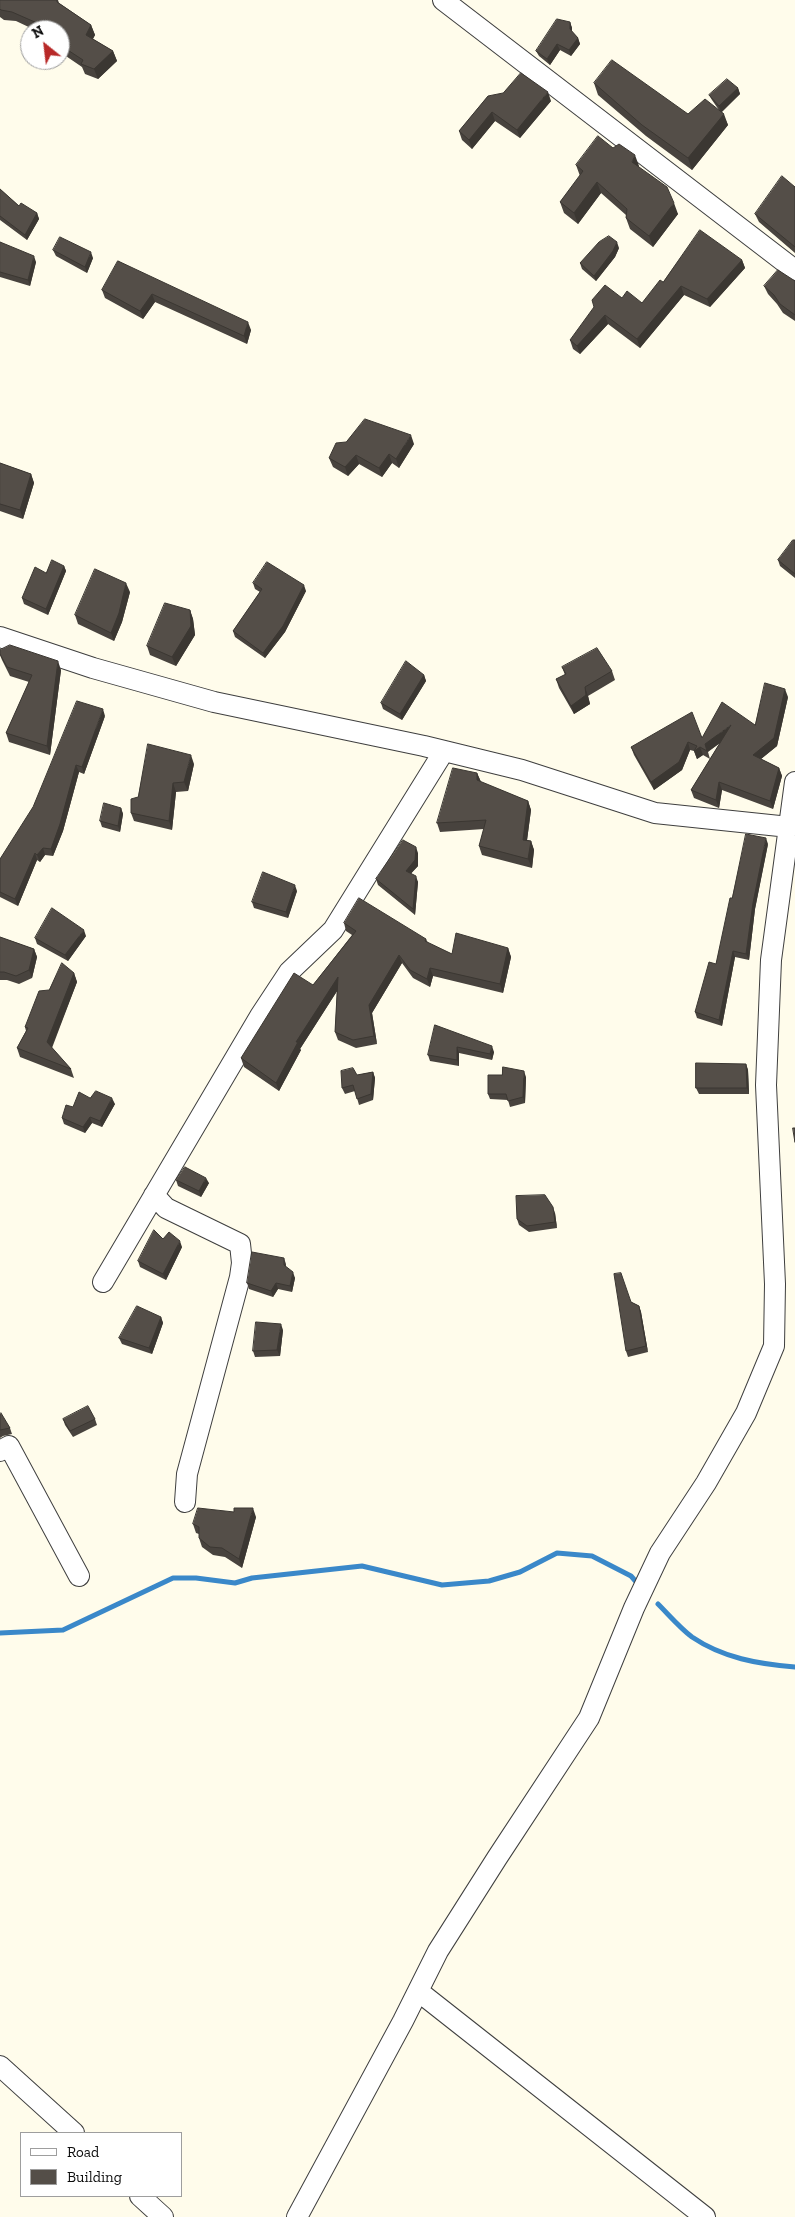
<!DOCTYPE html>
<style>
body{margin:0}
#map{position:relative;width:795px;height:2217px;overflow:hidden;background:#fffceb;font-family:"Zilla Slab",serif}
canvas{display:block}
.legend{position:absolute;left:20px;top:2132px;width:162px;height:65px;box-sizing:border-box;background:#fff;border:1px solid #9e9e9e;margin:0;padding:6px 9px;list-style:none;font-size:15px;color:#0c0c0c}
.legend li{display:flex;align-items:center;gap:10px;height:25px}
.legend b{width:25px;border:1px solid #9e9e9e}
.north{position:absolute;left:20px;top:20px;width:50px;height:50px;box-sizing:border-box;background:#fff;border:1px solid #9e9e9e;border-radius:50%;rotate:331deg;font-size:14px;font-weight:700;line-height:20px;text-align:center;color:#0c0c0c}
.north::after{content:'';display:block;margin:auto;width:18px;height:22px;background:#b82928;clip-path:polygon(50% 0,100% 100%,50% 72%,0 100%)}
</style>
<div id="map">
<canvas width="795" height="2217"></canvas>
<ul class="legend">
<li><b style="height:6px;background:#fff"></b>Road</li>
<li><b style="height:14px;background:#544e48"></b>Building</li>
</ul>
<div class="north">N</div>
</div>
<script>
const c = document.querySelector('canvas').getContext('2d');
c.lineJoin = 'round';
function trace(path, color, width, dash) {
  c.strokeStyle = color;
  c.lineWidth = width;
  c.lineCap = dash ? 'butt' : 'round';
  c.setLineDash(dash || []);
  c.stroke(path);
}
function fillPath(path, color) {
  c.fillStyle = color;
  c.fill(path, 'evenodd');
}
const stream = new Path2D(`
 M658,1604C669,1615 680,1628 692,1637C723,1658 758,1664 795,1667
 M0,1633L63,1630L173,1578H196L235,1583L252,1578L362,1566L442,1585L489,1581L520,1572L557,1553L592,1556L631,1576L638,1584`);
const minor = new Path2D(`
 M443,0L795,270
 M0,637L93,668L214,702L424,746L522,770L655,813L789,827
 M154,1195L166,1208L240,1244L242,1263L240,1277L187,1474L185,1502
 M103,1282L260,1016L289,972L333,930L444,751
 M0,1451L9,1446L79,1576
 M418,1991L705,2217
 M0,2066L74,2133
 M140,2196L163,2217
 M297,2217L403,2021L438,1951L497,1858L589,1718L634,1608L660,1553L706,1483L746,1413L774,1346L775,1284L766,1085L771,960L795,782`);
const wall = new Path2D(`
 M0,0H58L59,3L91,25L95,35L93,39L113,51L117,61L98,79L85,74L82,67L60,52V30H35L16,21L4,20L0,17Z
 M570,22L572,28V32L578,38L580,44L571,56L560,50L550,65L539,56L536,51Z
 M594,83L688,114L719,110L712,100L709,95L738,88L740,94L722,112L728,125L692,170L646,136L598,95Z
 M488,96L551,101L520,138L495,121L472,149L462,140L459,131Z
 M613,148L639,166V167L678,214L653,247L630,229L626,218V215L601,193L578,224L564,213L560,202L580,176L576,165Z
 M795,187V253L759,222L755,214Z
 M0,189L19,206L37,213L39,219L27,240L0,220Z
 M0,242L36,262L30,286L0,277Z
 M619,248L615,257L596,281L582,269L580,263Z
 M53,250L93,258L87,273L56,256Z
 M742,260L745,268L710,307L684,295L640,348L608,324L580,354L573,349L570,340L622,298L642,303L663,282Z
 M118,261L251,330L247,344L155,302L143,319L105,298L102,290Z
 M795,281V321L783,313L777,304L768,294L764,286Z
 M414,444L399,468L392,463L382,477L359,464L348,476L333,467L329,458Z
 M0,463L31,474L34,483L23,519L0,511Z
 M795,540V578L780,566L778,560Z
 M64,566L66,571L48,615L24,604L22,598L46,573Z
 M253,583L306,591L285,632L265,658L235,637L233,631L260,592L255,589Z
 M130,592L122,622L114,641L78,624L75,615Z
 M190,610L193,619L195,635L176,666L150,655L147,646Z
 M0,650L61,670L50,755L9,742L6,733L29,682L10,676L2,660L0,655Z
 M562,667L612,671L615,680L588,696L590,704L574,714L559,688L556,679L565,675Z
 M424,675L426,681L402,720L383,709L381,703Z
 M788,697L777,746L761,759L779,768L782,776L773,809L722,790L719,808L694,798L691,790L720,743L708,752L710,759L703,755L697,759L694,751L690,750L682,770L654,790L634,755L631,747L702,738L755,725Z
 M105,716L84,774L79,772L63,831L53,856L45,855L40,862L37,860L18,906L0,897V859Z
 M194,764L188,791L176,792L172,830L134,821L131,813L138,797Z
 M477,773L481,782L528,801L531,810L527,840L531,841L534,850L532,868L482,855L479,846L484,829L440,832L437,823Z
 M121,808L123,814L120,832L102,827L100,821Z
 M768,844L755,909L749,960L735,957L722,1026L697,1018L695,1012L716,964L732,898Z
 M418,853V866L411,873L418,882L415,915L378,885L376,879Z
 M297,891L288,918L254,908L252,902Z
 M344,923L426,939L428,943L452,954L508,948L511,957L503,993L433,976L430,987L413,978L402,963L372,1013L377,1044L356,1048L338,1040L335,1032L337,991L300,1049L301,1050L279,1091L244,1067L241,1058L313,985L352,935L346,931Z
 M86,936L68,961L37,944L35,938Z
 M0,937L34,949L37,957L32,978L19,984L7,980H0Z
 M74,973L77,982L52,1048L71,1069L74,1078L20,1057L17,1048L26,1031L25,1027L49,990Z
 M435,1025L494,1052L492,1060L459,1053V1066L430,1061L428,1055Z
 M746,1064L748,1070L749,1094H699L696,1088Z
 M373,1072L375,1078L373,1100L359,1105L355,1091L345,1094L342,1088L357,1075Z
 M526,1077L525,1103L510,1107L508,1100L490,1099L488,1094Z
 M90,1098L115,1104L102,1127L92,1123L85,1133L64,1124L62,1118L73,1107Z
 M176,1180L209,1183L201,1197L178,1186Z
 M555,1213L557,1228L529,1232L519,1225L517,1219Z
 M163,1239L182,1247L166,1280L140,1267L138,1261Z
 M284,1258L286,1264V1267L295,1278L292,1292L278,1289L273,1297L249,1289L247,1283Z
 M631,1302L639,1306L641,1312L648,1352L628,1357L626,1351Z
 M161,1317L163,1323L152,1354L122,1344L119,1338Z
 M283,1330L280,1356L255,1357L253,1351Z
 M0,1414L10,1428L12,1434L3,1436L0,1438Z
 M63,1419H95L97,1425L73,1437L65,1425Z
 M234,1512L256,1517L242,1568L225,1557L213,1555L202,1547L199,1538V1534L196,1533L193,1524Z`);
const shadedWall = new Path2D(`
 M570,22L572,28V35L570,29Z
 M91,25L95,35L89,45L86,35Z
 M578,38L580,44L571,56L569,50Z
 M557,44L560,50L550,65L547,59Z
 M113,51L117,61L98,79L94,69Z
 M738,88L740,94L721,112L719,106Z
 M548,92L551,101L520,138L517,130Z
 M492,112L495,121L472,149L469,140Z
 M724,114L728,125L692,170L688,158Z
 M635,155L639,166L636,173L632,162Z
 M597,182L601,193L578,224L574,213Z
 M674,203L678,214L653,247L649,236Z
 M37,213L39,219L27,240L25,235Z
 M617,242L619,248L615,257L596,281L594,276Z
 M91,252L93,258L87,273L85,267Z
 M34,256L36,262L30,286L28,280Z
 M742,260L745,268L710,307L707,299Z
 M681,286L684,295L640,348L637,339Z
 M152,294L155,302L143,319L140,311Z
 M605,315L608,324L580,354L577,346Z
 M248,322L251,330L247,344L244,336Z
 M411,435L414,444L399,468L396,459Z
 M389,454L392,463L382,477L379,468Z
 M356,455L359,464L348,476L345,467Z
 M31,474L34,483L23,519L20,510Z
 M64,566L66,571L48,615L46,609Z
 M126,583L130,592L122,622L114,641L111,633Z
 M304,585L306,591L285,632L265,658L263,653Z
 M190,610L193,619L195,635L176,666L172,657Z
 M58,661L61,670L50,755L47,746Z
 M424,675L426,681L402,720L400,714Z
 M585,687L588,696L590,704L574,714L571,706Z
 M785,689L788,697L777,746L756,763L753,755Z
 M103,709L105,716L84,774L82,767Z
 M731,725L734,733L707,752L705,744Z
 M688,742L690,750L682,770L654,790L651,782Z
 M700,747L703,755L697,759L694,751Z
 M191,755L194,764L188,791L184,782Z
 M76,765L79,772L63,831L53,856L51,849Z
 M779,768L782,776L773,809L770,801Z
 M477,773L481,782L477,780Z
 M719,782L722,790L719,808L716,800Z
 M173,783L176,792L172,830L169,821Z
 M528,801L531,810L526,848L523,840Z
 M121,808L123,814L120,832L118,826Z
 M766,838L768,844L755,909L749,960L746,954L753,903Z
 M531,841L534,850L532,868L528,859Z
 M416,847L418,853V866L408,877L406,871Z
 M43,848L45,855L40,862L37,855Z
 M35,853L37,860L18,906L15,899Z
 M416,876L418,882L415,915L413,909Z
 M295,885L297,891L288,918L286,912Z
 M84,930L86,936L68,961L65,955Z
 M508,948L511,957L503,993L500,984Z
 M34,949L37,957L32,978L29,970Z
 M733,951L735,957L722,1026L719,1020Z
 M399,955L402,963L372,1013L377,1044L374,1036L369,1005Z
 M430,968L433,976L430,987L427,979Z
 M74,973L77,982L50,1051L47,1042Z
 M338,977L341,985L300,1049L301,1050L279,1091L276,1083L296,1042Z
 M492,1046L494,1052L492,1060L490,1054Z
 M457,1047L459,1053V1066L457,1060Z
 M746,1064L748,1070L749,1094L747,1088Z
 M524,1071L526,1077L525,1103L523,1097Z
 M373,1072L375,1078L373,1100L371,1094Z
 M112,1098L115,1104L102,1127L100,1121Z
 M90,1117L92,1123L85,1133L83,1127Z
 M206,1178L209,1183L201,1197L199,1191Z
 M553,1207L555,1213L557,1228L555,1222Z
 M180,1241L182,1247L166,1280L163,1274Z
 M293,1272L295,1278L292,1292L290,1286Z
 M276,1283L278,1289L273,1297L271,1291Z
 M639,1306L641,1312L648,1352L646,1346Z
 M161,1317L163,1323L152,1354L149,1348Z
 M281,1324L283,1330L280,1356L277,1350Z
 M253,1508L256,1517L242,1568L239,1559Z`);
const building = new Path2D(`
 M0,0H57V2L91,25L86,35L113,51L94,69L81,64L83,60L60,45V30H53L12,12L1,10L0,9Z
 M557,19L570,22V29L578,38L569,50L557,44L547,59L536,51Z
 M612,60L688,114L705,99L724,114L688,158L642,125L594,83Z
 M521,73L548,92L517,130L492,112L469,140L459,131L488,96L503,93Z
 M727,79L738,88L719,106L709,95Z
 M598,136L613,148L619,144L635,155L632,162L667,187L674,203L649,236L626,218L627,209L597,182L574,213L560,202L583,171L576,165Z
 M782,176L795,187V247L755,214Z
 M0,189L19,206L21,203L37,213L25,235L0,216Z
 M700,230L742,260L707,299L681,286L637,339L605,315L577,346L570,340L594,307L592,300L605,285L622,298L627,291L642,303L660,280L663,282Z
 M609,236L617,242L613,251L594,276L580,263L599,242Z
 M60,237L91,252L85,267L53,250Z
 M0,242L34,256L28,280L0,272Z
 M118,261L248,322L244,336L152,294L140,311L102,290Z
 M778,270L795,281V315L780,304L774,295L764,286Z
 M365,419L411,435L396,459L389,454L379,468L356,455L345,467L329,458L336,443L346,442Z
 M0,463L31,474L20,510L0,504Z
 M793,540H795V574L778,560Z
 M52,560L64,566L46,609L22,598L35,567L46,573Z
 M267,562L304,585L283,626L263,653L233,631L262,589L253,583Z
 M95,569L126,583L119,613L111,633L75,615Z
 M165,603L190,610L191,626L172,657L147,646Z
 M10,645L58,661L47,746L6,733L32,675L7,667L0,654V650Z
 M597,648L612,671L585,687L586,695L571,706L556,679L566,674L562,667Z
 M406,661L424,675L400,714L381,703Z
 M765,683L785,689L774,738L753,755L779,768L770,801L719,782L716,800L691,790L731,725L705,744L707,751L700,747L694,751L697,746L688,742L679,762L651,782L631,747L692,712L702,738L722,702L755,725Z
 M77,701L103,709L82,767L76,765L60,824L51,849L43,848L37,855L35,853L15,899L0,892V859L33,807Z
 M148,744L191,755L184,782L173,783L169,821L131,813V799L138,797Z
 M453,768L477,773V780L528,801L523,840L531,841L528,859L479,846L486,820L437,823Z
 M104,803L121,808L118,826L100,821Z
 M746,834L766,838L753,903L746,954L733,951L719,1020L695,1012L709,962L716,964L730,898H732Z
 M403,840L416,847L415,860L406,871L416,876L413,909L376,879Z
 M263,872L295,885L286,912L252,902Z
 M359,898L426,939L425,941L452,954L456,933L508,948L500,984L430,968L427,979L410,970L399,955L369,1005L374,1036L353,1040L335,1032L338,977L296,1042H298L276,1083L241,1058L294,973L313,985L356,931L344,923Z
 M52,908L84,930L65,955L35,938Z
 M0,937L34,949L29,970L16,976L4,972H0Z
 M62,963L74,973L47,1042L71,1069L17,1048L28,1028L25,1027L39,991L49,990Z
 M435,1025L492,1046L490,1054L457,1047V1060L428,1055Z
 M696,1063L746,1064L747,1088H696Z
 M503,1067L524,1071L523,1097L508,1101L506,1094H488V1075H502Z
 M353,1068L357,1075L373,1072L371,1094L357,1099L353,1085L342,1088L341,1071Z
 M96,1091L112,1098L100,1121L90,1117L83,1127L62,1118L66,1105L73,1107L79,1092L90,1098Z
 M793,1128H795V1142Z
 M185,1167L206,1178L199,1191L176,1180Z
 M545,1195L553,1207L555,1222L527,1226L517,1219L516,1196Z
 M154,1230L163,1239L169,1232L180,1241L163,1274L138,1261Z
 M252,1252L284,1258V1265L293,1272L290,1286L276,1283L271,1291L247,1283Z
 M621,1273L631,1302L639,1306L646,1346L626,1351L614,1274Z
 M137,1306L161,1317L149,1348L119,1338Z
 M256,1322L281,1324L277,1350L253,1351Z
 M88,1406L95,1419L70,1431L63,1419Z
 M1,1413L10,1428L0,1430V1414Z
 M198,1508L234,1512V1508H253L239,1559L222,1548L210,1547L199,1538V1527L193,1524Z`);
trace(stream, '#3a88c9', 5);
trace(minor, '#3f3f3f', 22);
trace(minor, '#fff', 20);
fillPath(wall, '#48433e');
fillPath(shadedWall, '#3b3732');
fillPath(building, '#544e48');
trace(building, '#3b3732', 1);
</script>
